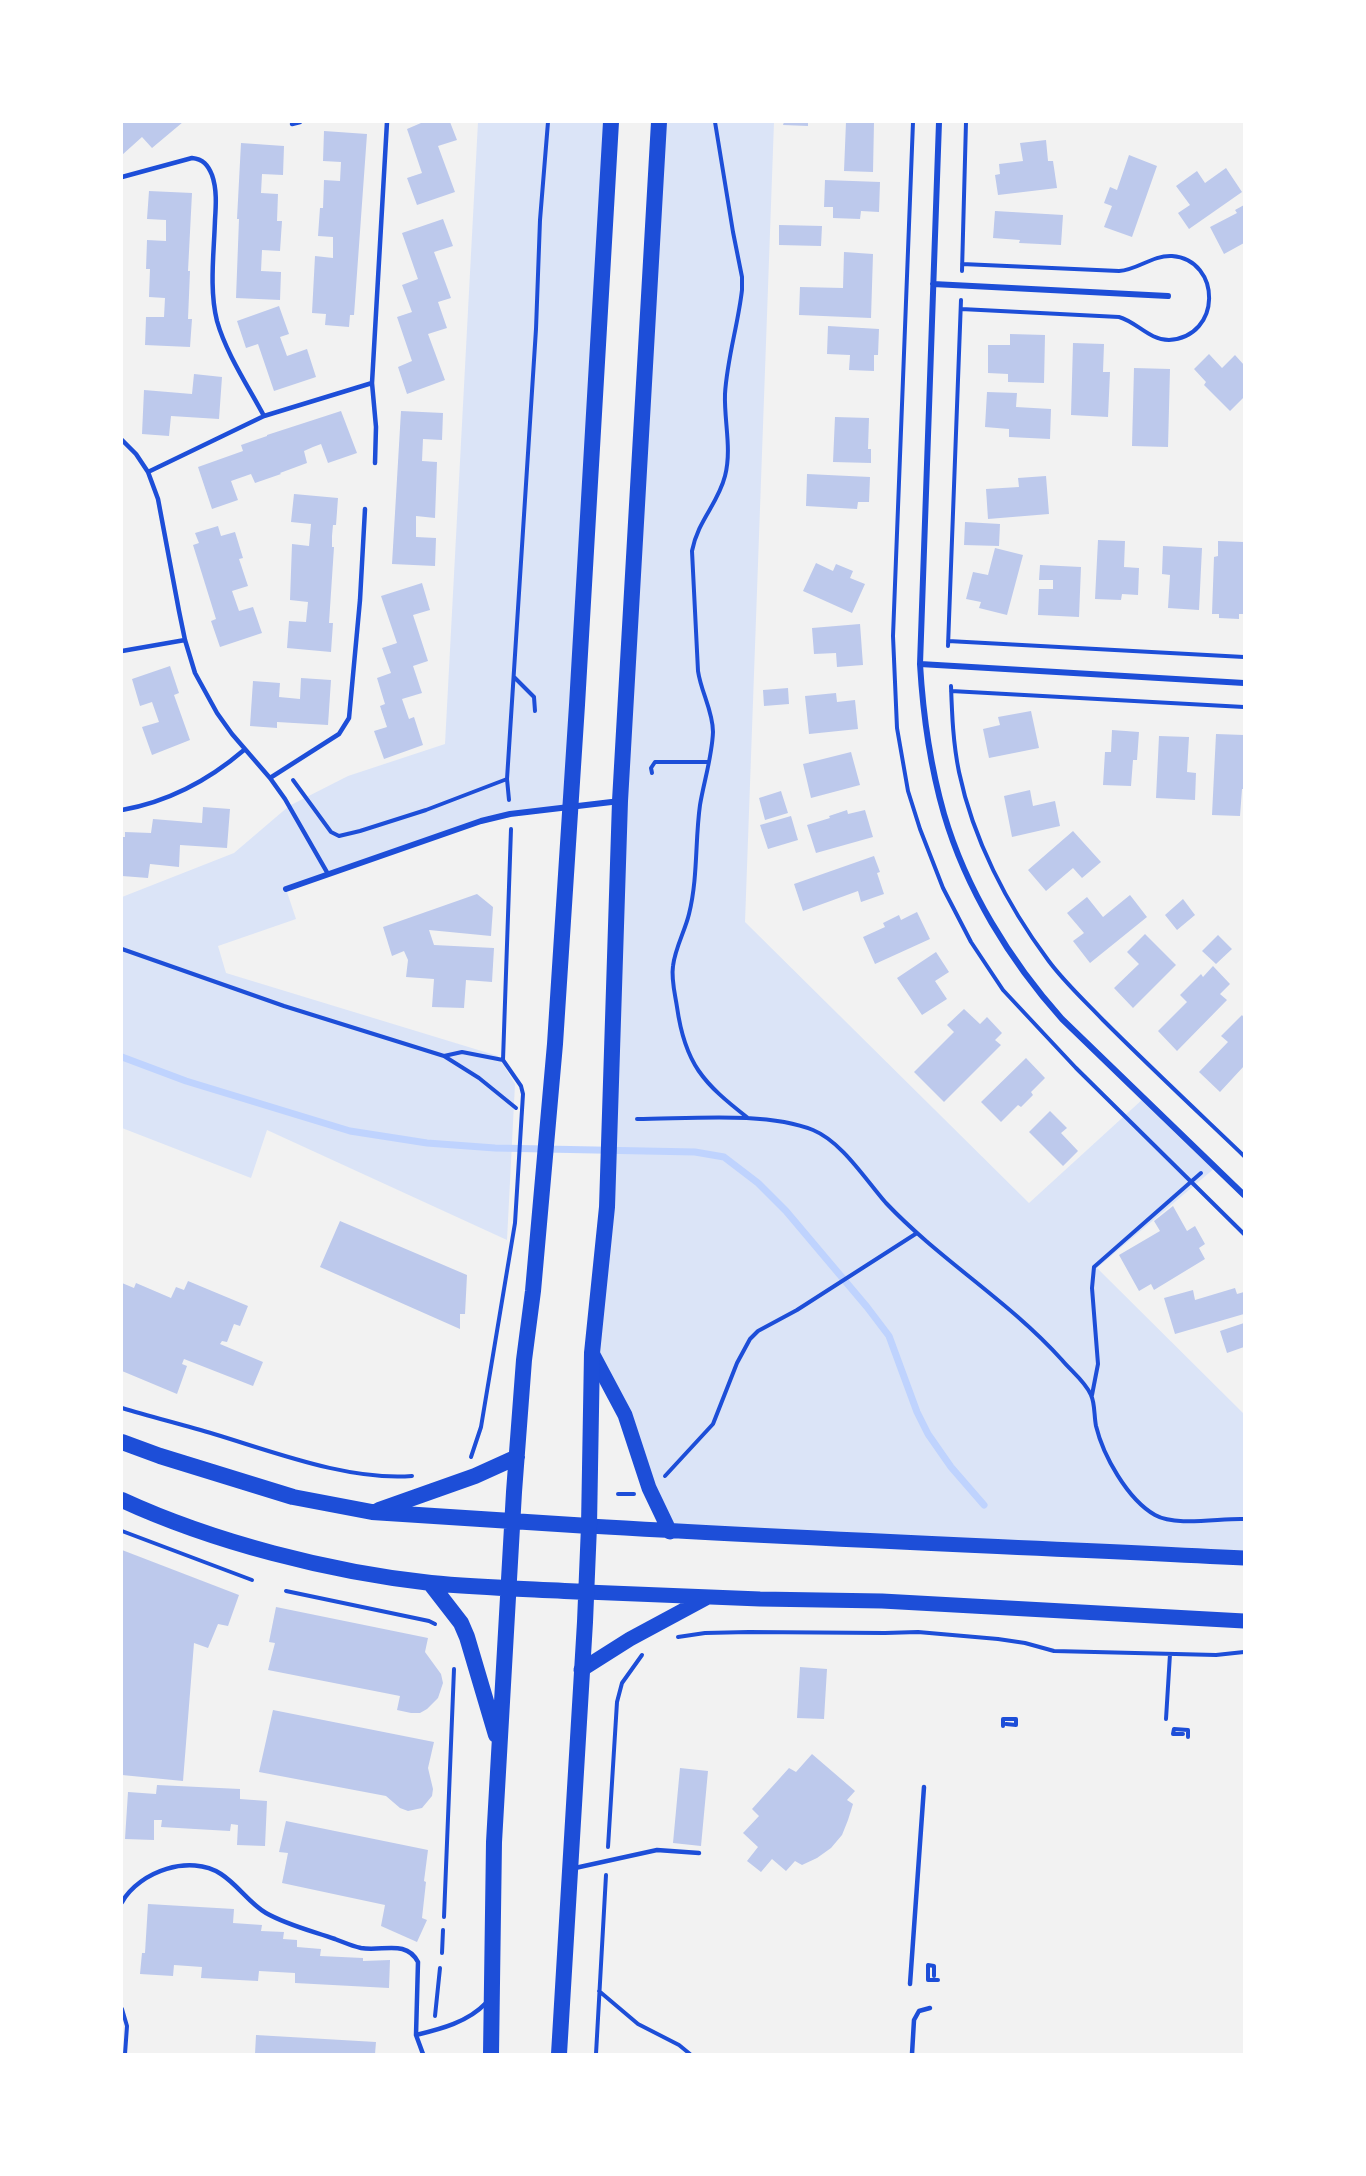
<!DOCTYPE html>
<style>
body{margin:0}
#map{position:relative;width:1366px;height:2176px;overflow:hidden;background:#f2f2f2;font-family:Mulish,sans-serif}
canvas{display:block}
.frame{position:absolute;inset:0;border:123px solid #fff;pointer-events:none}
</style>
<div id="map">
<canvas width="1366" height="2176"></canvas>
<div class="frame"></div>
</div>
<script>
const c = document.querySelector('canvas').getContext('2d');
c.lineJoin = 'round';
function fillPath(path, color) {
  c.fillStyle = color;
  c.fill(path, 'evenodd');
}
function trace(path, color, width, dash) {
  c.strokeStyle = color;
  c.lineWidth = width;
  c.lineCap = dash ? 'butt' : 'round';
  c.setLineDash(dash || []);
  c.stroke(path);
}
const green = new Path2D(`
 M478,122H611L570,806L510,814L286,889L296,919L218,946L226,973L498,1056L515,1084L507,1240L267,1130L251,1178L122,1128V897L234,853L289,806L348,776L445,744Z
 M659,122H774L745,922L1029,1203L1144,1098L1216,1167L1097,1268L1244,1414V1558L670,1532L592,1353Z`);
const stream = new Path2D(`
 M122,1057L186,1081L350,1131L427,1143L495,1148L695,1152L724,1157L758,1183L786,1211L867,1307L889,1336L917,1412L928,1434L951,1467L984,1505`);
const building = new Path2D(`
 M122,122H183L152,148L142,137L122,155Z
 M421,122H450L457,140L438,146L455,192L417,205L407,178L422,173L407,129L421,123Z
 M784,122H808V126L783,125Z
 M846,122H874L873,172L844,171Z
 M324,131L367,134L354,315H350L349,327L325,325L326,314L312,313L315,256L333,258V237L318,236L320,208H323L324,180L340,181L341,162L323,161Z
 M1046,140L1048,161H1053L1057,188L998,195L995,175L1000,174L999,164L1023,161L1020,143Z
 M241,143L284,146L283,175L262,174L261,193L278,194L277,221H282L280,251L262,250L261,271L281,272L280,300L236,298L239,219H237Z
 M1129,155L1157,166L1132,237L1104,227L1112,206L1104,203L1110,187L1117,190Z
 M1226,168L1242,192L1189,229L1178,213L1190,205L1176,186L1197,171L1205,183Z
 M825,180L880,182L879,212L861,211L860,219L833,218V207H824Z
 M149,191L192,193L188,271H190L188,319H192L190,347L145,345L146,317H164L165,298L149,297L150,269H146L147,240L166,241V220L147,219Z
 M1244,205V243L1224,254L1210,227L1237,213L1235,210Z
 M995,211L1063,215L1061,245L1019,243L1020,240L993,238Z
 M443,219L453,246L434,252L451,298L438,302L447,328L428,334L445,380L407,394L398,367L412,361L397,317L412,312L402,285L418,279L402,233Z
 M779,225L822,226L821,246L779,245Z
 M844,252L873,254L871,318L799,315L800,287L843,288Z
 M279,306L289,334L280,337L287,356L307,349L316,377L274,391L258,344L246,348L237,321Z
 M828,326L879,329L878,355H874V371L849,370L850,355L827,354Z
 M1010,334L1045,335L1044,383L1008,382V374L988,373V345H1010Z
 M1073,343L1104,344L1103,372H1110L1108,417L1071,415Z
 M1209,354L1222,368L1235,355L1244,365V397L1230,411L1204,385L1206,382L1194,369Z
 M1134,368L1170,369L1168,447L1132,446Z
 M194,374L222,377L219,419L171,416L169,436L142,434L144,390L192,394Z
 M987,392L1017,393L1016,407L1051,409L1050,439L1009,437V429L985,427Z
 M341,411L357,453L328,463L321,444L313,447L304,451L307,463L280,473L281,474L255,483L251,474L231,481L238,500L212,509L198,467L243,451L241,445L267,436V435Z
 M401,411L443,413L442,440L423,439L422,461L437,462L435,518L416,516V537L436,538L435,566L392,564Z
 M835,417L869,418L868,449H871V463L833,462Z
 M807,474L870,477L869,502H858L857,509L806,506Z
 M1046,476L1049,514L988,519L986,489L1019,487L1018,478Z
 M294,494L338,498L336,525H333L332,536V547H334L329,623H333L331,652L287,648L289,621L306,622L308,602L290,600L292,544L309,546L311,524L291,522Z
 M965,522L1000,524L999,546L964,545Z
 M218,526L221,536L235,532L243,558L239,559L248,586L232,591L239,611L253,607L262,633L220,647L211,621L216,619L193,545L199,543L195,533Z
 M1098,540L1125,541L1124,567L1139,568L1138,595L1122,594L1121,600L1095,599Z
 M1218,541L1244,542V614H1239V619L1219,618V614H1212L1214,557L1218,556Z
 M1163,546L1202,548L1199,610L1168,608L1170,575L1162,574Z
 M995,548L1023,555L1007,615L979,608L981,602L966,599L973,572L988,575Z
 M816,563L833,571L836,564L853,571L850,578L865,584L852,613L803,591Z
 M1040,565L1081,567L1079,617L1038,615L1039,589H1053V580H1039Z
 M422,583L430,610L413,615L428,661L413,666L422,693L402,699L409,719L414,717L423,745L384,759L374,731L387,727L380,706L385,704L377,678L391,673L382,648L397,643L381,596Z
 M860,624L863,665L837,667L836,653L814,654L812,628Z
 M170,666L179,693L174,695L190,740L152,755L142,727L159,722L152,702L140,706L132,679Z
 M301,678L331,680L328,725L277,722V728L250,726L253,681L280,683L279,697L300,699Z
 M788,688L789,704L764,706L763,690Z
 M836,693L837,702L855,700L858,729L809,734L805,696Z
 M1031,711L1039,748L989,758L983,729L1000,725L998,717Z
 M1112,730L1139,732L1137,760H1133L1131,786L1103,785L1105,752H1111Z
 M1216,734L1244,735V789H1242L1240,816L1212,815Z
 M1159,736L1189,737L1187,772L1196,773L1195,800L1156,798Z
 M851,752L860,785L811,798L803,764Z
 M1030,790L1033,806L1055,801L1060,826L1012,837L1004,796Z
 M781,791L788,813L765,820L759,798Z
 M203,807L230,809L227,848L180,845L179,867L150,864L148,878L122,876V837H125V832L151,833L153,819L202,823Z
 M847,810L848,814L865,810L873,837L816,853L807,825L830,818L829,816Z
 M791,816L798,840L768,849L760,825Z
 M1073,831L1101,862L1082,878L1073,868L1046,891L1028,870Z
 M874,856L880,872L877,873L884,894L861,902L858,891L803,911L794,884Z
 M477,894L493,907L491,936L429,930L434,945L494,948L492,982L466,980L464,1008L432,1007L434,979L406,977L408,960L404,951L392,956L383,927Z
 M1130,895L1147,917L1090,963L1073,941L1084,933L1067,913L1087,897L1103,917Z
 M1183,899L1195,915L1177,930L1165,915Z
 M917,912L930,939L875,964L863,937L885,927L883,923L899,915L901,920Z
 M1145,934L1176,965L1133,1008L1114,988L1139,964L1127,952Z
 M1218,935L1232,949L1216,964L1202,951Z
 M936,952L949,972L935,981L947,999L922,1015L897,978Z
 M1213,966L1230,984L1220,994L1227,1000L1177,1051L1158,1031L1187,1002L1180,995L1201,974L1203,977Z
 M964,1009L980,1024L987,1017L1002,1033L995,1040L1001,1045L944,1102L914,1072L954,1032L947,1025Z
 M1242,1015L1244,1018V1066L1220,1092L1199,1072L1228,1042L1221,1036Z
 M1026,1058L1045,1078L1031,1092L1033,1095L1021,1107L1018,1105L1001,1122L981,1102Z
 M1050,1111L1067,1128L1061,1133L1078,1151L1063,1166L1029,1132Z
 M1173,1206L1187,1231L1195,1226L1205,1244L1199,1248L1205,1259L1154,1290L1151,1284L1139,1291L1119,1255L1160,1231L1154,1221Z
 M340,1221L467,1275L465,1314H460V1329L320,1267Z
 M188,1281L248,1306L240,1326L234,1324L227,1342L222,1341L220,1344L263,1362L253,1386L184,1359L182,1364L187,1366L177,1394L122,1371V1283L134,1288L136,1283L171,1298L176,1287L184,1290Z
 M1235,1288L1237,1294L1244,1292V1314L1175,1334L1164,1298L1193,1290L1195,1300Z
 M1244,1323V1347L1227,1353L1220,1331Z
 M122,1550L239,1595L228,1626L218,1624L208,1648L194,1643L183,1781L122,1775Z
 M276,1607L428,1638L425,1652L441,1674L443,1683L438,1698L427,1709L420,1713H411L397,1710L400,1696L268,1670L275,1643L269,1642Z
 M800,1667L827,1669L824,1719L797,1718Z
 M273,1710L434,1742L428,1768L433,1789L432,1796L422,1808L408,1811L400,1808L386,1796L259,1772Z
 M812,1754L855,1791L847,1800L853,1804L848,1820L842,1835L831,1848L817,1858L802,1865L795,1861L786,1871L772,1859L761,1872L747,1861L758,1847L743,1833L759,1816L752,1809L789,1768L796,1772Z
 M680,1768L708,1771L701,1846L673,1843Z
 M157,1785L240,1789V1799L267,1801L265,1846L237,1845L238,1825L231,1824L230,1831L195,1829L161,1827L162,1820H154V1840L125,1839L128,1792L156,1794Z
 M286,1821L428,1850L424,1881L426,1882L422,1918L427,1920L417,1942L381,1926L385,1905L282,1883L288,1853L279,1852Z
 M148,1904L234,1909L233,1923L262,1925L261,1931L284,1932L283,1939L297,1940V1947L321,1949L320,1956L363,1958V1961L390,1960L389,1988L295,1983V1973L259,1971L258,1981L201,1978L202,1967L174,1965L173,1976L140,1974L142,1953H145Z
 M256,2035L376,2042L375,2054H255Z`);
const path = new Path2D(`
 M715,122L733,232L742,277V290C738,325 727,359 725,394C724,421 732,449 725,476C718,504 698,520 692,551L698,671C701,692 713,711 713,732C712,757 704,781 700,805C695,840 698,878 689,914C685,931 675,948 673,966C671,979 675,994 677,1007C685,1064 703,1083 748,1118
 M913,122L893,636L897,728L908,791L920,829L943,888L971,942L1003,990L1076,1068L1244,1234
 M962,271L966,122
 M961,309L1119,317C1137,322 1149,340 1169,340C1222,337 1222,260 1172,256C1152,255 1138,270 1119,271L962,264
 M948,641L1244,657
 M948,646L961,300
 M514,677L534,697L535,711
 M951,686C952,714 953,743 959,772C973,839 1007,905 1048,960C1064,982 1085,1001 1103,1020C1149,1066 1197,1111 1244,1156
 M951,691L1244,707
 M652,773L651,768L655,762H709
 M293,780L331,832L339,836L360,831L426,810L507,779
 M509,800L507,779L536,329L540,220L548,122
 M122,949L284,1006L444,1056L479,1078L516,1108
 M444,1056L462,1052L503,1060L511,829
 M637,1119C687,1119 766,1111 813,1130C842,1142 865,1179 886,1203C940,1260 1009,1301 1062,1360C1071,1371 1085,1381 1091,1395C1095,1403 1094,1416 1096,1426C1103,1455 1127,1499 1155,1515C1176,1527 1220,1518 1244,1519
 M1092,1395L1098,1364L1092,1288L1094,1267L1201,1173
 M122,1408C152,1417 184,1425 214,1434C274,1452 349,1481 412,1476
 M471,1457L481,1427L515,1223L523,1094L521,1086L503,1060
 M665,1476L713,1424L737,1363L750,1339L758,1331L797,1310L917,1233
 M618,1494H634
 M122,1531L252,1580
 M286,1591L429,1621L435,1624
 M678,1637L705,1633L749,1632L885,1633L918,1632L998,1639L1025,1643L1054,1651L1216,1655L1244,1652
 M1166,1719L1170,1654
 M1003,1726V1719H1016V1725L1006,1724
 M1183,1734H1173L1174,1729L1188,1730V1737
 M608,1847L617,1702L622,1683L642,1655
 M444,1917L454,1669
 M442,1953L443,1930
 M934,1976V1966L928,1965V1980H938
 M599,1991L638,2024L679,2045L690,2054
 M122,2009L127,2026L125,2054
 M435,2016L440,1968
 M596,2054L606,1875`);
const service = new Path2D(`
 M292,124L300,122
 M122,177L192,158C203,159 208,165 212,175C217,189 216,205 215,220C214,253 209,289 217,321C226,353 248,386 264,416L148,472
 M372,383L376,427L375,463
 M264,416L372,383L387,122
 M122,440L136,454L148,472L158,499L179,611L185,640L195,673L217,713L232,734L270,778L285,799L328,874
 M122,651L185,640
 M270,778L339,734L349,718L360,600L365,509
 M122,810C167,802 209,780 244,750
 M575,1868L657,1850L699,1853
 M122,1902C140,1871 190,1854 221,1874C238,1885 249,1903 266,1913C287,1925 312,1931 335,1939C343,1942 352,1946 361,1948C382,1952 406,1939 418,1962L416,2035L423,2054
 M910,1984L924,1787
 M416,2035C441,2029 468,2022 486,2003
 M912,2054L914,2020L919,2011L930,2008`);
const minor = new Path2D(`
 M939,122L920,664C923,715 930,765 944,814C966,889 1010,961 1062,1019L1244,1195
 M933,284L1168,296
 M920,664L1244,683
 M286,889L481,821L510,814L620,801`);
const primary = new Path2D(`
 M592,1353L625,1415L649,1488L670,1532
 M589,1526C807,1539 1026,1547 1244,1558
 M586,1592L760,1599L882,1601L1244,1621
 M581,1670L630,1639L708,1597`);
const trunk = new Path2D(`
 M122,1442L160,1456L293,1497L372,1512L589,1526
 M122,1500C213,1542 330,1572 431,1583C482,1588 534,1589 586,1592
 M379,1510L475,1476L517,1457
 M430,1583L461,1623L467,1637L496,1735
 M491,2054L494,1842L514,1492L524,1360L533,1291L555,1044L577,705L611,122
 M559,2054L585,1622L589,1526L592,1353L607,1207L620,801L659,122`);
fillPath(green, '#dbe4f7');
trace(stream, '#bfd3fe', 7);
fillPath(building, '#bdc9ec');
trace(path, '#1d4ed8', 4);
trace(service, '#1d4ed8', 4.5);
trace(minor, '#1d4ed8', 6);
trace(primary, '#1d4ed8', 15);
trace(trunk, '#1d4ed8', 16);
</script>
